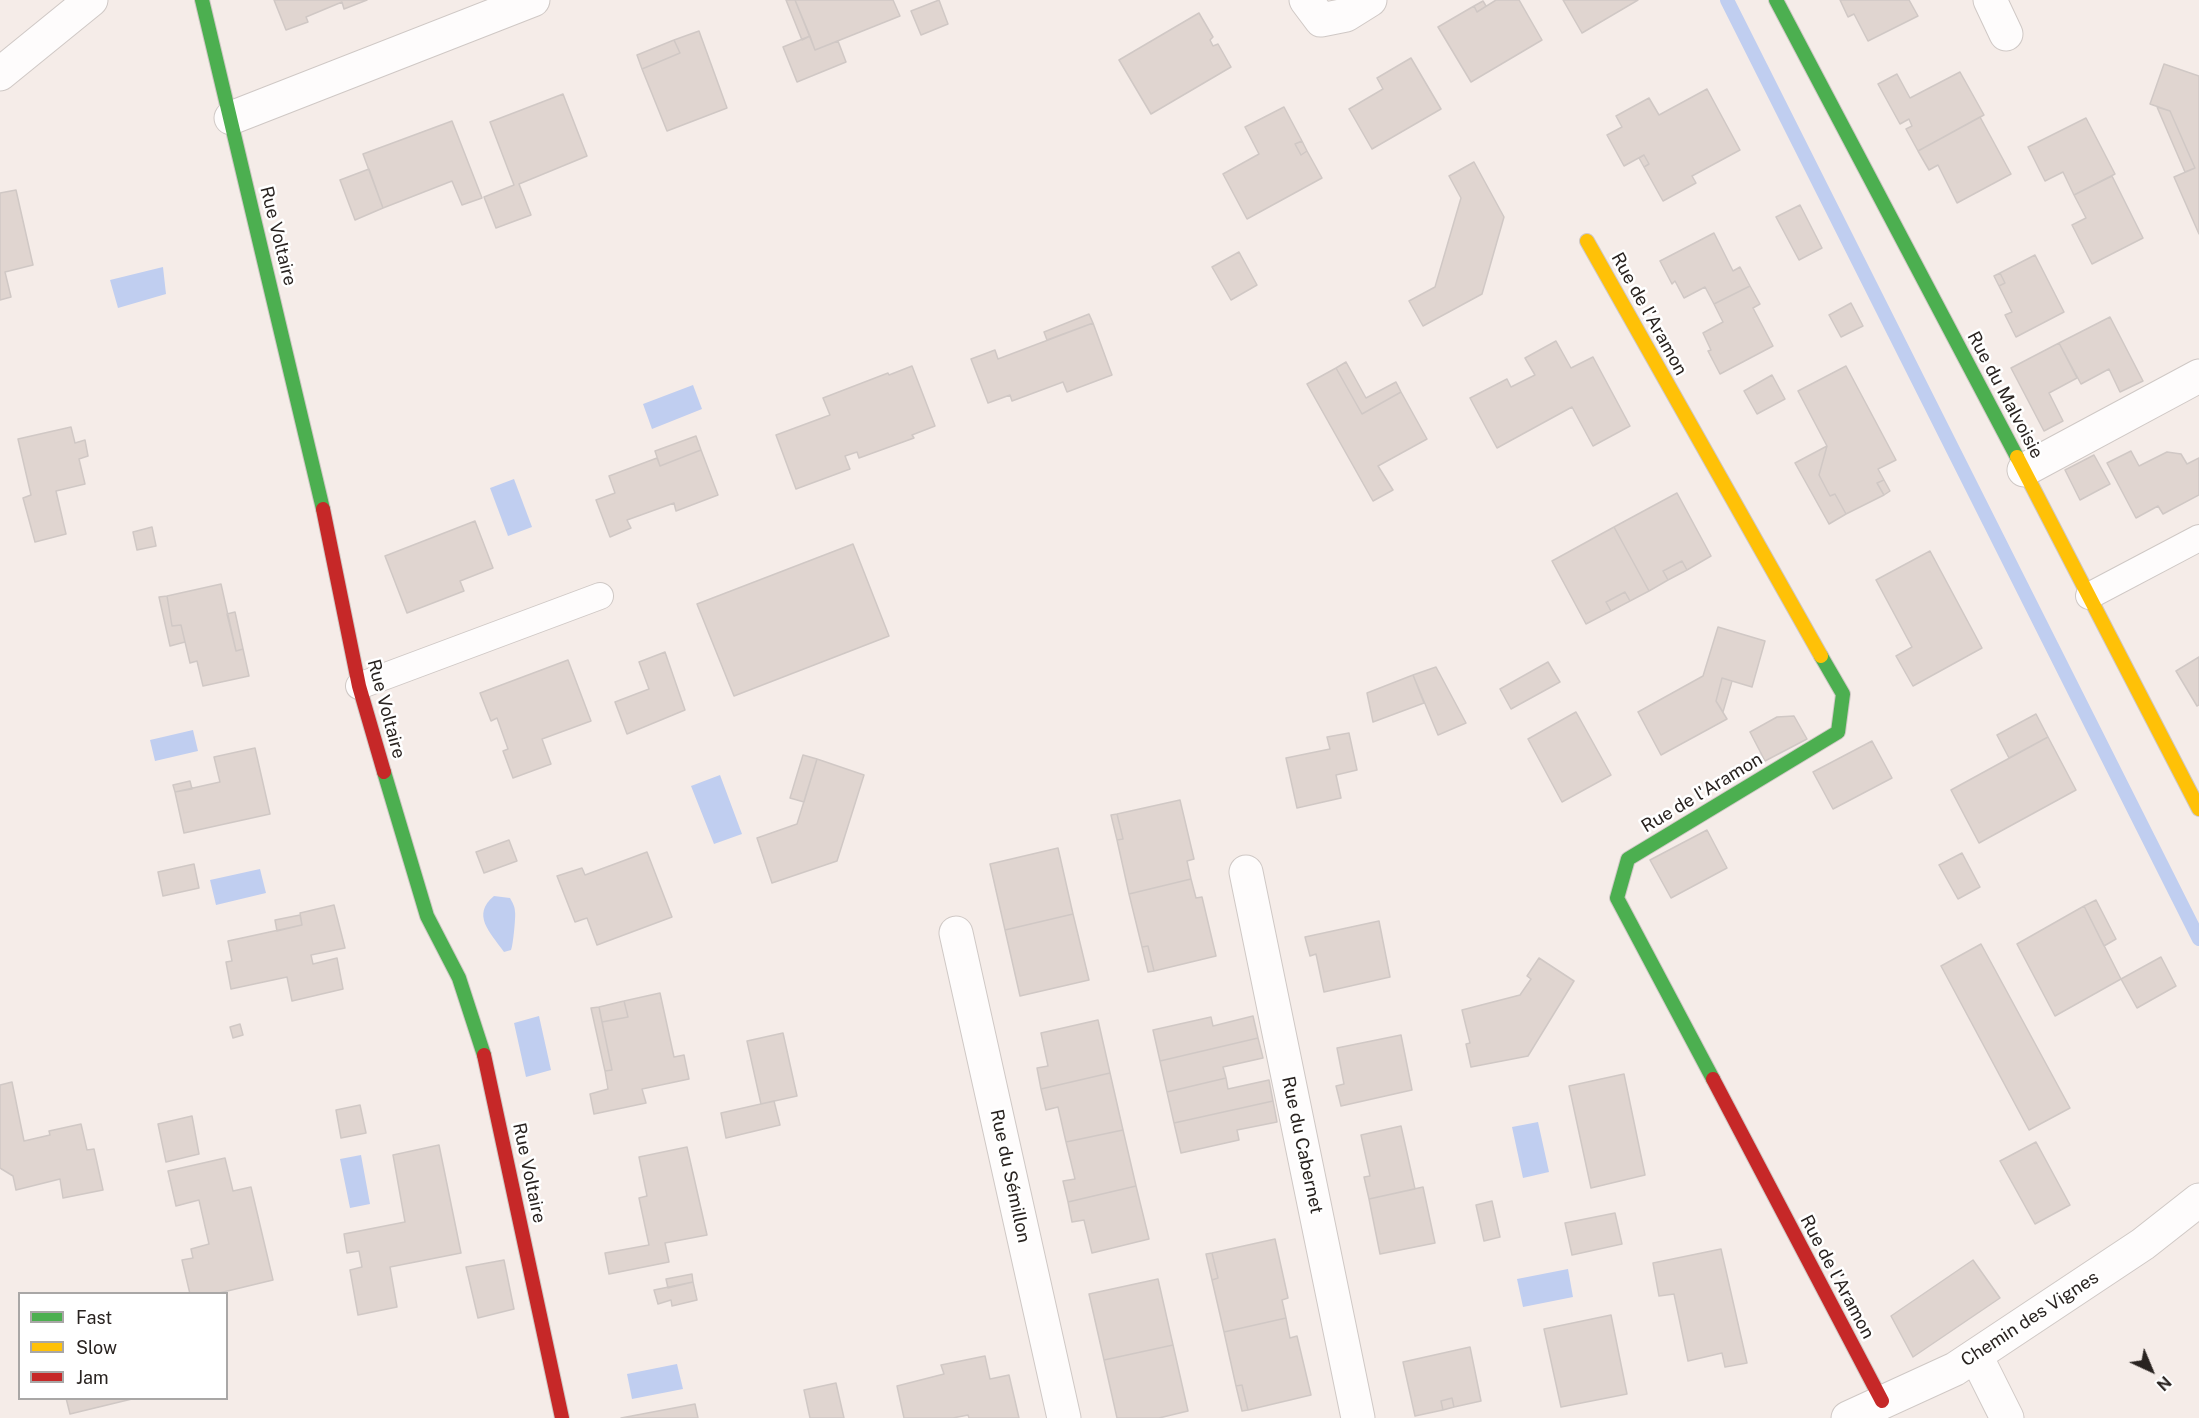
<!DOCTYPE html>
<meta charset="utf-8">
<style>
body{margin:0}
#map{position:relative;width:2199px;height:1418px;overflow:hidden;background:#f5ece8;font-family:"Public Sans",sans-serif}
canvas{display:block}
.legend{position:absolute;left:18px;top:1292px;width:210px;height:108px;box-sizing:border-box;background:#fff;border:2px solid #a9a7a6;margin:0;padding:8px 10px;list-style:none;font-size:18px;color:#292320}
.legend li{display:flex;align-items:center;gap:12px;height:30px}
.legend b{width:30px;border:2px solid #a9a7a6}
.north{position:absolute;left:2121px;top:1340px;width:60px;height:60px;-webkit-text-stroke:4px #fff;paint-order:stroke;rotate:136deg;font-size:16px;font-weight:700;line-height:24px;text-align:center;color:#292320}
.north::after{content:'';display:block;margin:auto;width:21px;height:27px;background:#292320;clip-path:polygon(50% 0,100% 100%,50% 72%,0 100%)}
</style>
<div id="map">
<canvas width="2199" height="1418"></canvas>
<ul class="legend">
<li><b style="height:8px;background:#4caf50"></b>Fast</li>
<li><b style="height:8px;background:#ffc107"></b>Slow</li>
<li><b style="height:8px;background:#c62828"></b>Jam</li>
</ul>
<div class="north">N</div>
</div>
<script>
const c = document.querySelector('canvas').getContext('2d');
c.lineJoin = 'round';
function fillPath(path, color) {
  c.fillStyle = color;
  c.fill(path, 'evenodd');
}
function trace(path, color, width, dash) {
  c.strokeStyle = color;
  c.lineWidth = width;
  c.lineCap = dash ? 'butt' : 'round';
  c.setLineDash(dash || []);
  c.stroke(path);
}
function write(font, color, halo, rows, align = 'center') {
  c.font = font + ' "Public Sans",sans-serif';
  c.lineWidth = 5;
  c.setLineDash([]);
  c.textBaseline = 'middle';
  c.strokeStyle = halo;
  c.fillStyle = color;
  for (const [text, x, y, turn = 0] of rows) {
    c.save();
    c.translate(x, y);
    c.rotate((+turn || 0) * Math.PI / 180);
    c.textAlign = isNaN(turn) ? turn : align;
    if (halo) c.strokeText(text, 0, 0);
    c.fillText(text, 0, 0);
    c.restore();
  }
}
const water = new Path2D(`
 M163,267L166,294L118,308L110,280Z
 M693,385L702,409L652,429L643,404Z
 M514,479L532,527L508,536L490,488Z
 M193,730L198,751L155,761L150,740Z
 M720,775L742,834L714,844L691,786Z
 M260,869L266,893L216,905L210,880Z
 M494,896L510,898C512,902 515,906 515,912C516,915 513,947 511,950L504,952C490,932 471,915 494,896Z
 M539,1016L551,1070L526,1077L514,1023Z
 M1538,1122L1549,1172L1523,1178L1512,1127Z
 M361,1155L370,1204L350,1208L340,1159Z
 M1568,1269L1573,1297L1523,1307L1517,1279Z
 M677,1364L683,1389L632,1399L627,1374Z`);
const stream = new Path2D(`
 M1727,0L2199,939`);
const building = new Path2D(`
 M274,0H367L344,9L342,2L306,17L308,22L286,30Z
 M786,0H795L810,36L802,40Z
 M795,0H893L900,16L815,50Z
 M939,0L948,24L921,35L911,11Z
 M1496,0H1519L1542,40L1471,82L1438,27L1474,6L1477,12Z
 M1563,0H1638L1582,33Z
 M1840,0H1909L1918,16L1868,41L1854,14L1848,17Z
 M1483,1L1486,6L1477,12L1474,6Z
 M1199,13L1213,37L1210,40L1213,46L1218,44L1231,67L1151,114L1119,60Z
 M699,31L727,108L667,131L642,69L680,53L674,40Z
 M810,36L815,50L838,41L846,62L797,82L783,47Z
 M674,40L680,53L642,69L637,55Z
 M1411,58L1441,109L1372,149L1349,109L1383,89L1377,78Z
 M2164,64L2199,76V234L2174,177L2195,168L2170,111L2150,104Z
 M1960,72L1984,115L1918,151L1906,129L1912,126L1909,119L1900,124L1878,84L1897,74L1910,98Z
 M1707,89L1740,150L1692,176L1696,183L1663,201L1644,167L1649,164L1644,155L1624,166L1607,135L1622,127L1616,116L1649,98L1659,115Z
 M563,94L587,156L519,184L531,215L496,228L484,197L514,185L490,122Z
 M1284,107L1302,141L1295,144L1301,155L1307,151L1322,178L1247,219L1223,174L1259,154L1245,127Z
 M2157,107L2170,111L2195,168L2185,172Z
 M1980,117L2011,174L1957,203L1938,165L1929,170L1918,151Z
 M2086,118L2115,174L2074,195L2063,172L2045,181L2028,147Z
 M452,121L482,198L462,205L452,181L383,208L363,154Z
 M1302,141L1307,151L1301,155L1295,144Z
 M1644,155L1649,164L1644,167L1639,158Z
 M1474,162L1504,217L1482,294L1423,326L1409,301L1435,287L1461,198L1449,176Z
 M369,169L383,208L355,220L340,180Z
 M2112,176L2143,238L2092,264L2072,225L2086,218L2074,195Z
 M16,190L33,265L5,272L11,297L0,300V193Z
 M1800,205L1822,248L1799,260L1776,217Z
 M1714,233L1733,271L1740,267L1750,286L1714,304L1705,287L1684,298L1675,281L1672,284L1660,261Z
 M1239,252L1257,285L1231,300L1212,267Z
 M2035,255L2064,312L2016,337L2005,315L2012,312L1999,286L2005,283L2000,273Z
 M2000,273L2005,283L1999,286L1994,276Z
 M1750,286L1760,304L1753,308L1773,346L1720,374L1708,351L1711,350L1703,333L1723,322L1714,304Z
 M1851,303L1863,326L1841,337L1829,315Z
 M1089,314L1093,323L1047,340L1044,332Z
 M2110,317L2143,381L2120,392L2109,369L2081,384L2059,343Z
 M1093,323L1112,375L1067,392L1063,382L1012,401L1010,395L988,403L971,359L995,350L998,359Z
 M1556,341L1571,368L1593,357L1630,426L1593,446L1572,407L1497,448L1470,398L1507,379L1511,387L1535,375L1525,358Z
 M2059,343L2077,378L2049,393L2063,421L2044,431L2011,368Z
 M1346,362L1366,398L1396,382L1401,392L1362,414L1336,368Z
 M912,366L935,426L912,435L914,438L859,458L857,452L845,456L850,469L796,489L776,435L830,415L823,398L888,373L889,375Z
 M1846,366L1896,460L1878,469L1884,480L1877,483L1884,495L1846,514L1835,494L1830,496L1819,475L1827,446L1798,391Z
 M1336,368L1362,414L1401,392L1427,439L1378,466L1393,490L1373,501L1307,384Z
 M1772,375L1785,399L1757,414L1744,391Z
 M71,427L75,443L85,440L88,456L79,459L85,484L56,491L66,534L35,542L23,498L31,495L18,439Z
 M696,436L701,450L660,466L655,451Z
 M1827,446L1819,475L1830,496L1835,494L1846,514L1829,524L1795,463Z
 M701,450L718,495L676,511L674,503L627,520L631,528L610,537L596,500L615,493L609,476L657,458L660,466Z
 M2131,451L2139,466L2167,452L2181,454L2187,464L2199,458V495L2163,514L2158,506L2136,518L2107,463Z
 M2094,455L2110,484L2080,500L2065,470Z
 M1884,480L1890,491L1884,495L1877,483Z
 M1677,493L1711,556L1687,570L1682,561L1663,571L1668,580L1649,591L1614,527Z
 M475,521L493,568L460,581L464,591L407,613L385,556Z
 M152,527L156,546L137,550L133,532Z
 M1614,527L1649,591L1630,601L1625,592L1606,602L1611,611L1586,624L1552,561Z
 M853,544L889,636L734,696L697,604Z
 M1930,551L1982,648L1913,686L1896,656L1912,647L1876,580Z
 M1682,561L1687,570L1668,580L1663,571Z
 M221,584L236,651L243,649L249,676L203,686L197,661L190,663L181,625L172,626L167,596Z
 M1625,592L1630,601L1611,611L1606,602Z
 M167,596L172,626L181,625L185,642L170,646L159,597Z
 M235,612L243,649L236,651L227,614Z
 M1718,627L1765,641L1752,687L1722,678L1716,701L1727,719L1661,755L1638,712L1703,676Z
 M665,652L685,710L627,734L615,702L649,689L639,662Z
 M2199,657V705L2197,706L2176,671Z
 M568,660L591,721L542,739L551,764L513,778L503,751L508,749L497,718L491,721L480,693Z
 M1548,662L1560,682L1511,709L1500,689Z
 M1436,667L1466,723L1438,735L1413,675Z
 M1413,675L1424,703L1373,722L1367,693Z
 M1722,678L1732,681L1723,712L1716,701Z
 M1576,712L1611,775L1562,802L1528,739Z
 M2036,714L2048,737L2009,758L1997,735Z
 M1794,716L1807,739L1765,761L1750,732L1777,717Z
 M1349,733L1357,770L1336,775L1341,798L1297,808L1286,758L1330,749L1327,737Z
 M2048,737L2076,790L1979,843L1951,790Z
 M1872,741L1892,778L1833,809L1813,772Z
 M255,748L270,814L184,833L175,792L220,782L214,757Z
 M803,755L817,759L804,802L790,798Z
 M817,759L864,775L837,861L772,883L757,838L797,824Z
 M190,781L192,789L175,792L173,785Z
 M1180,800L1194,859L1187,861L1191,879L1129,894L1117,840L1123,839L1117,814Z
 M1117,814L1123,839L1117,840L1111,815Z
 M1707,830L1727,868L1671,898L1650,860Z
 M509,840L517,861L484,873L476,852Z
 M1058,848L1073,914L1005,930L990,864Z
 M647,852L672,917L597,945L587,918L575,922L557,876L582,868L585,875Z
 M1962,853L1980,887L1958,899L1939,865Z
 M194,864L199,888L163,896L158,872Z
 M1191,879L1196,898L1202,897L1216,956L1154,971L1148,946L1142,947L1129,894Z
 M2096,900L2116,939L2104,946L2084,906Z
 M334,905L345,948L311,955L313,964L337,958L343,989L292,1001L287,977L231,989L226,962L232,961L228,941L302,925L300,913Z
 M2084,906L2121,979L2055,1016L2017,944Z
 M1073,914L1089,980L1020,996L1005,930Z
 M300,915L302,925L277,931L275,920Z
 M1379,921L1390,977L1324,992L1316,954L1310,956L1305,937Z
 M1981,944L2070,1108L2029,1130L1941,966Z
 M1148,946L1154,971L1148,972L1142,947Z
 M2161,957L2176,986L2137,1008L2121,979Z
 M1539,958L1574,981L1528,1056L1471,1067L1466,1044L1470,1043L1462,1010L1520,995L1531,979L1527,976Z
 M660,993L674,1057L684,1055L689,1079L642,1089L646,1103L594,1114L590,1094L608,1089L605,1071L612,1070L602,1022L628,1017L624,1001Z
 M624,1001L628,1017L602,1022L599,1007Z
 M599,1007L612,1070L605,1071L591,1008Z
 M1253,1016L1258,1038L1160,1061L1153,1030L1211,1017L1213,1026Z
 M1098,1020L1110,1073L1041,1089L1037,1068L1048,1066L1041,1033Z
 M240,1024L243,1035L233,1038L230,1027Z
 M783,1033L797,1096L761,1104L747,1041Z
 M1401,1035L1412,1090L1341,1106L1336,1086L1344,1084L1337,1048Z
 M1258,1038L1263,1058L1223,1067L1226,1078L1167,1092L1160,1061Z
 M1110,1073L1123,1130L1066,1142L1058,1107L1046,1110L1041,1089Z
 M1624,1074L1645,1175L1591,1188L1569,1086Z
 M1226,1078L1228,1089L1269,1080L1273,1101L1174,1123L1167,1092Z
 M12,1082L24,1141L50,1135L49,1131L81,1124L87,1150L94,1149L103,1190L63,1198L60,1179L16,1190L13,1176L0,1168V1085Z
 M774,1101L780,1125L726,1138L721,1113Z
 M1273,1101L1277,1122L1237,1130L1239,1140L1181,1153L1174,1123Z
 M360,1105L366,1133L341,1138L336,1110Z
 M192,1116L199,1154L166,1162L158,1124Z
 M1401,1126L1415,1189L1369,1199L1364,1177L1370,1176L1361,1135Z
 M1123,1130L1136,1186L1068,1202L1063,1181L1075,1179L1066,1142Z
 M2036,1142L2070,1205L2035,1224L2000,1161Z
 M439,1145L461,1253L390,1267L397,1307L358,1315L350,1270L362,1267L359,1251L347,1253L344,1234L405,1222L393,1155Z
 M687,1147L707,1235L665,1243L669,1262L609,1274L605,1253L649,1245L639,1198L647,1196L639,1157Z
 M225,1158L233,1191L251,1187L273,1280L215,1294H190L182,1260L193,1258L191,1249L209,1244L199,1200L176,1206L168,1171Z
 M1136,1186L1149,1239L1092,1253L1084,1220L1072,1222L1068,1202Z
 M1423,1187L1435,1243L1380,1254L1369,1199Z
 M1492,1201L1500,1237L1484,1241L1476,1205Z
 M1615,1213L1622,1244L1572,1255L1565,1223Z
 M1275,1239L1288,1298L1282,1300L1286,1318L1224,1332L1212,1280L1218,1278L1212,1253Z
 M1721,1249L1747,1363L1725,1367L1722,1353L1688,1361L1674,1294L1659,1296L1653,1263Z
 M1212,1253L1218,1278L1212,1280L1206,1254Z
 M504,1260L514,1309L478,1318L466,1267Z
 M1973,1260L2000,1298L1913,1357L1891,1316Z
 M692,1274L693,1282L668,1288L666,1279Z
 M1158,1279L1173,1345L1104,1360L1089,1294Z
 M693,1282L697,1300L672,1306L671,1300L658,1304L654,1290Z
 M1611,1315L1627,1394L1561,1407L1544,1329Z
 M1286,1318L1290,1338L1297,1336L1311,1395L1248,1410L1242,1385L1236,1386L1224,1332Z
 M1173,1345L1188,1411L1159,1418H1117L1104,1360Z
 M1470,1347L1481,1401L1454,1407L1452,1398L1441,1401L1443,1410L1415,1416L1403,1362Z
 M985,1356L990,1379L1009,1375L1019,1418H969L968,1415L953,1418H904L897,1386L944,1374L941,1365Z
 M836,1383L844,1418H810L804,1390Z
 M1242,1385L1248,1410L1242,1411L1236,1386Z
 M66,1398H136L70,1414Z
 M1452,1398L1454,1407L1443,1410L1441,1401Z
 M695,1404L698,1418H621Z`);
const lane = new Path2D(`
 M2089,596L2199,538
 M359,686L600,596`);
const street = new Path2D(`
 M1306,0L1321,20L1346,15L1370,0
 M1990,0L2006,34
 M0,74L91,0
 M231,118L533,0
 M2024,470L2199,376
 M1246,872L1358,1418
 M956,933L1064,1418
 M1976,1356L2007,1418
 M1848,1418L1955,1369L2143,1244L2199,1200`);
const fast = new Path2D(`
 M202,0L323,509
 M1776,0L2017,457
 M384,772L427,916L459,978L484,1055
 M1713,1079L1617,898L1628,859L1838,732L1843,694L1821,656`);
const slow = new Path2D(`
 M1587,241L1821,656
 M2017,457L2199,809`);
const jam = new Path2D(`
 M323,509L359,686L384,772
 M484,1055L562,1418
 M1713,1079L1882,1401`);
const streetNames = [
 ["Rue Voltaire",278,236,76],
 ["Rue de l'Aramon",1649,314,61],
 ["Rue du Malvoisie",2005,395,62],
 ["Rue Voltaire",386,709,75],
 ["Rue de l'Aramon",1702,793,-31],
 ["Rue du Cabernet",1302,1145,78],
 ["Rue Voltaire",529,1173,78],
 ["Rue du Sémillon",1010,1176,78],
 ["Rue de l'Aramon",1837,1277,62],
 ["Chemin des Vignes",2030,1319,-33]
];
fillPath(water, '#c0cef0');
trace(stream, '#c0cef0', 14);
fillPath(building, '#e0d5d0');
trace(building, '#d0c8c5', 1.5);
trace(lane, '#cfc8c5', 28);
trace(street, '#cfc8c5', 35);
trace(fast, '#cfc8c5', 16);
trace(slow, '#cfc8c5', 16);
trace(jam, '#cfc8c5', 16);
trace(lane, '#fefcfc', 26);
trace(street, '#fefcfc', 33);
trace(fast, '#4caf50', 14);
trace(slow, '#ffc107', 14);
trace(jam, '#c62828', 14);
write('18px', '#292320', '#fff', streetNames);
</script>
